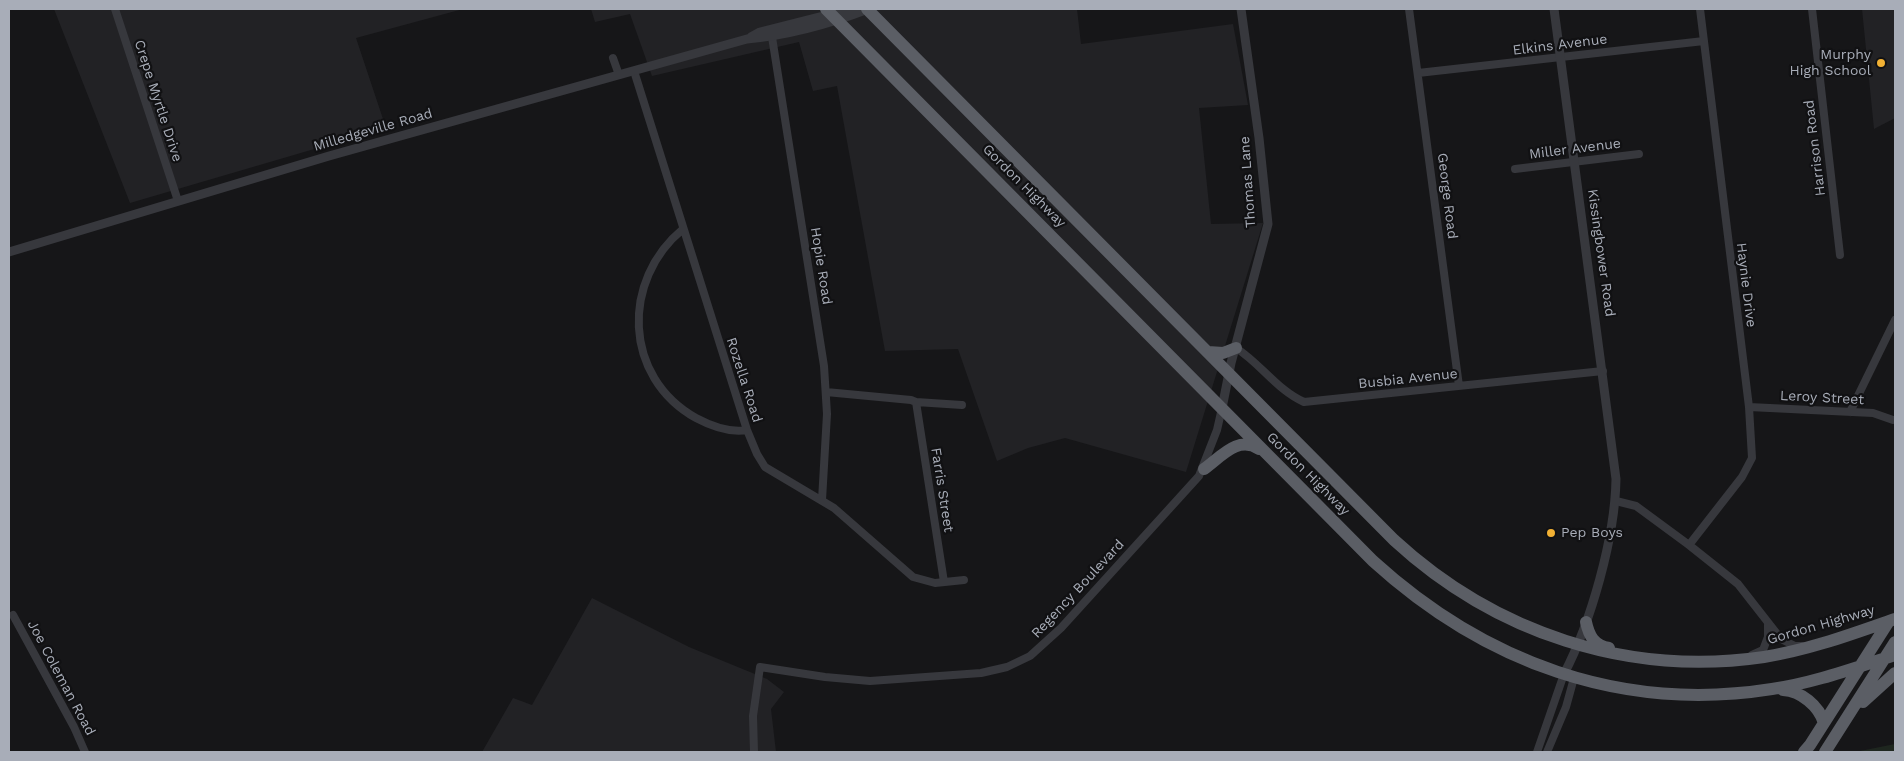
<!DOCTYPE html>
<style>
body{margin:0}
#map{position:relative;width:1904px;height:761px;overflow:hidden;background:#161618;font-family:"Work Sans",sans-serif}
canvas{display:block}
.frame{position:absolute;inset:0;border:10px solid #a8adb8;pointer-events:none}
</style>
<div id="map">
<canvas width="1904" height="761"></canvas>
<div class="frame"></div>
</div>
<script>
const c = document.querySelector('canvas').getContext('2d');
c.lineJoin = 'round';
function fillPath(path, color) {
  c.fillStyle = color;
  c.fill(path, 'evenodd');
}
function trace(path, color, width, dash) {
  c.strokeStyle = color;
  c.lineWidth = width;
  c.lineCap = dash ? 'butt' : 'round';
  c.setLineDash(dash || []);
  c.stroke(path);
}
function write(font, color, halo, rows, align = 'center') {
  c.font = font + ' "Work Sans",sans-serif';
  c.lineWidth = 4.5;
  c.setLineDash([]);
  c.textBaseline = 'middle';
  c.strokeStyle = halo;
  c.fillStyle = color;
  for (const [text, x, y, turn = 0] of rows) {
    c.save();
    c.translate(x, y);
    c.rotate((+turn || 0) * Math.PI / 180);
    c.textAlign = isNaN(turn) ? turn : align;
    if (halo) c.strokeText(text, 0, 0);
    c.fillText(text, 0, 0);
    c.restore();
  }
}
const built = new Path2D(`
 M54,9H463L356,38L386,128L130,203Z
 M591,9H1077L1081,44L1233,24L1248,105L1199,108L1211,224L1263,223L1186,472L1065,438L1028,448L997,461L958,349L885,351L837,86L813,91L799,42L652,76L630,14L595,22Z
 M1862,9H1895V118L1874,129Z
 M592,598L689,647L767,679L784,692L771,709L776,752H482L513,698L532,705Z`);
const green = new Path2D(`
 M1895,744V752H1855Z`);
const minor = new Path2D(`
 M115,9L178,201
 M1409,9L1459,386
 M1812,9L1840,255
 M772,37L824,366L827,414L822,500
 M613,58L619,75
 M634,71L747,430L757,454L765,467L834,508L913,577L935,583L964,580
 M1418,73L1704,41
 M1515,169L1639,154
 M683,229C621,280 623,377 696,418C711,426 729,433 747,430
 M1236,348C1261,364 1277,390 1304,402L1603,371
 M826,392L911,400L916,402L944,582
 M916,402L962,405
 M1749,407L1873,413L1893,420
 M1850,412L1895,320
 M1616,501L1636,506L1689,545L1738,584L1781,639L1795,646H1802
 M1689,545L1742,477L1752,458L1749,407L1700,9
 M13,615L74,727L85,752
 M1752,655L1763,650L1768,637V625
 M754,752L753,716L760,667L825,677L870,681L981,673L1007,667L1030,656L1061,628L1199,476L1217,430L1222,408
 M1537,752L1564,674
 M1547,752L1566,707L1574,678`);
const tertiary = new Path2D(`
 M1554,9L1616,479C1615,538 1591,622 1564,674
 M751,37L760,32L831,14L852,11
 M9,252L329,156L747,39C788,35 829,24 868,9
 M1222,408L1231,363L1268,224L1259,138L1241,9`);
const trunk = new Path2D(`
 M826,9L1373,561C1484,662 1621,713 1772,689C1814,683 1854,668 1895,655
 M867,9L1394,540C1495,633 1628,677 1764,657C1809,650 1852,634 1895,619
 M1208,352L1223,353L1236,348
 M1204,469C1221,457 1238,435 1259,449
 M1586,622C1589,636 1594,645 1609,648
 M1783,690C1801,691 1819,706 1824,723
 M1863,702L1895,673
 M1804,752L1810,745L1889,621
 M1825,752L1895,642`);
const markers = [
 [1881,63,5,"#f2b134"],
 [1551,533,5,"#f2b134"]
];
const streetNames = [
 ["Elkins Avenue",1560,45,-7],
 ["Crepe Myrtle Drive",158,101,72],
 ["Milledgeville Road",373,130,-16],
 ["Harrison Road",1815,148,-97],
 ["Miller Avenue",1575,149,-7],
 ["Thomas Lane",1248,182,-94],
 ["Gordon Highway",1024,186,45],
 ["George Road",1447,196,83],
 ["Kissingbower Road",1601,253,82],
 ["Hopie Road",821,266,81],
 ["Haynie Drive",1746,285,83],
 ["Busbia Avenue",1408,379,-6],
 ["Rozella Road",744,380,72],
 ["Leroy Street",1822,398,3],
 ["Gordon Highway",1308,474,45],
 ["Farris Street",942,490,81],
 ["Regency Boulevard",1078,589,-47],
 ["Gordon Highway",1821,625,-16],
 ["Joe Coleman Road",61,678,62]
];
const poiNames = [
 ["Murphy",1871,55],
 ["High School",1871,71],
 ["Pep Boys",1561,533,"left"]
];
fillPath(built, '#222225');
fillPath(green, '#1e261f');
trace(minor, '#37383d', 8);
trace(tertiary, '#37383d', 9);
trace(trunk, '#5b5e65', 12);
for (const [x, y, r, color] of markers) {
  const dot = new Path2D();
  dot.arc(x, y, r, 0, 2 * Math.PI);
  c.fillStyle = color;
  c.fill(dot);
  trace(dot, '#111113', 2);
}
write('14px', '#a8adb8', '#111113', streetNames);
write('14px', '#a8adb8', '#111113', poiNames, 'right');
</script>
